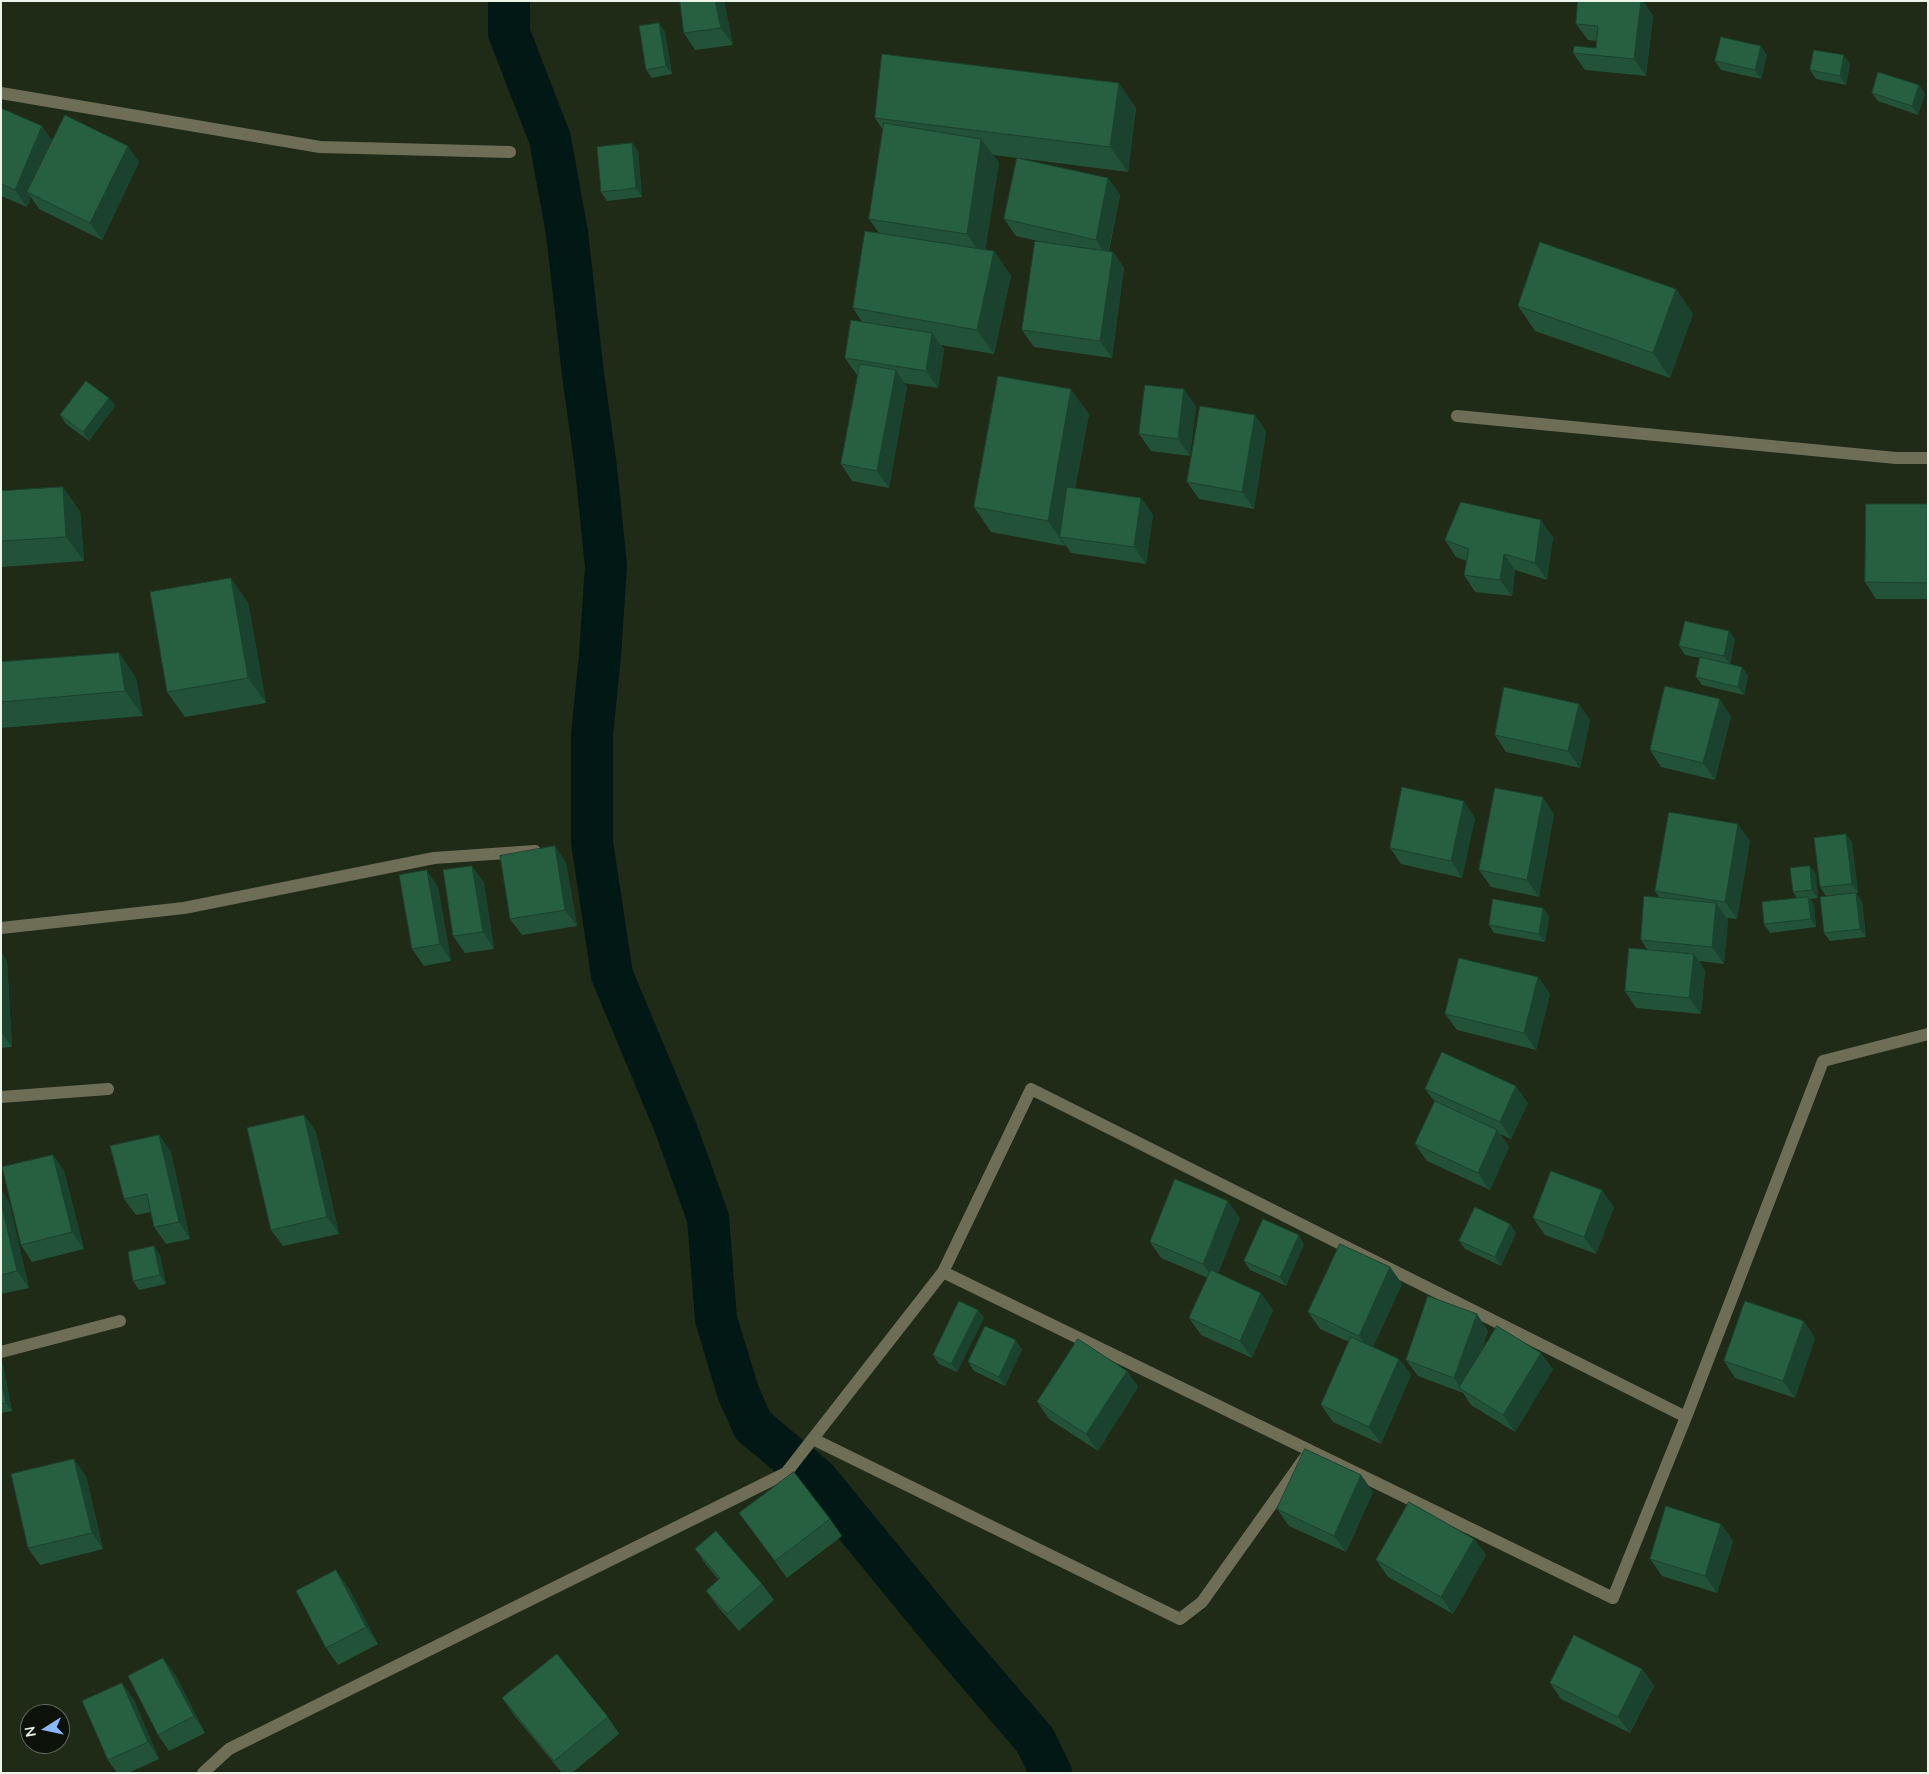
<!DOCTYPE html>
<style>
body{margin:0}
#map{position:relative;width:1929px;height:1774px;overflow:hidden;background:#1f2a17;font-family:"Nunito Sans",sans-serif}
canvas{display:block}
.frame{position:absolute;inset:0;border:2px solid #ecf3e7;pointer-events:none}
.north{position:absolute;left:20px;top:1704px;width:50px;height:50px;box-sizing:border-box;background:#0c1109;border:1px solid #666b62;border-radius:50%;rotate:260deg;font-size:14px;font-weight:700;line-height:20px;text-align:center;color:#ecf3e7}
.north::after{content:'';display:block;margin:auto;width:18px;height:22px;background:#8abafc;clip-path:polygon(50% 0,100% 100%,50% 72%,0 100%)}
</style>
<div id="map">
<canvas width="1929" height="1774"></canvas>
<div class="frame"></div>
<div class="north">N</div>
</div>
<script>
const c = document.querySelector('canvas').getContext('2d');
c.lineJoin = 'round';
function trace(path, color, width, dash) {
  c.strokeStyle = color;
  c.lineWidth = width;
  c.lineCap = dash ? 'butt' : 'round';
  c.setLineDash(dash || []);
  c.stroke(path);
}
function fillPath(path, color) {
  c.fillStyle = color;
  c.fill(path, 'evenodd');
}
const canal = new Path2D(`
 M509,1V33L550,139L567,233L583,374L596,468L606,566L600,655L592,735V842L612,975L675,1126L708,1218L716,1319L738,1392L753,1426L817,1479L949,1640L1035,1740L1051,1773`);
const street = new Path2D(`
 M1,93L320,147L510,152
 M1457,416L1896,458H1928
 M1,928L184,908L434,858L535,851
 M1,1097L108,1089
 M943,1272L1613,1598L1686,1417
 M1,1352L120,1321
 M813,1439L1180,1619L1202,1602L1304,1459
 M203,1773L229,1749L786,1473L943,1272L1031,1089L1686,1417L1823,1061L1928,1034`);
const wall = new Path2D(`
 M680,1H724L733,45L695,50L684,33Z
 M1578,1H1643L1653,16L1646,76L1585,70L1573,53L1596,48L1597,41L1588,40L1576,24Z
 M659,23L665,32L672,74L652,78L646,70Z
 M1767,55L1761,79L1721,70L1715,61Z
 M1850,64L1846,85L1816,79L1810,70Z
 M1919,85L1925,94L1918,115L1878,101L1872,93Z
 M1,108L52,141L139,162L102,240L39,209L31,197L27,207L1,196Z
 M1136,108L1128,172L1018,158L1108,178L1120,195L1109,251L1113,252L1124,268L1112,358L1034,347L1022,330L1042,242L1016,236L1004,219L1017,158L993,155L999,163L985,250L994,251L1011,276L994,354L941,345L944,350L938,388L904,383L907,387L889,488L852,481L841,464L858,375H857L845,358L862,322L853,308L879,233L869,219L883,130L875,118Z
 M632,143L638,151L642,197L607,201L601,192Z
 M1676,289L1693,314L1670,378L1535,331L1518,306Z
 M109,398L115,406L89,441L66,424L60,415Z
 M1196,406L1190,456L1151,451L1139,434Z
 M1089,414L1075,489L1141,498L1153,515L1146,564L1071,553L1065,544V546L991,532L974,507Z
 M1255,415L1266,432L1254,509L1199,499L1187,482Z
 M1,491L80,511L84,561L1,567Z
 M1928,504V599H1876L1865,582Z
 M1553,537L1547,580L1515,570L1512,596L1475,592L1464,575L1467,561L1456,557L1445,540Z
 M248,602L266,703L185,717L167,692Z
 M1735,639L1730,664L1748,675L1744,695L1702,685L1696,677L1700,658L1685,655L1679,646Z
 M119,653L136,678L143,716L1,728V662Z
 M1731,716L1715,780L1661,767L1650,750Z
 M1590,720L1580,768L1506,752L1495,735Z
 M1554,814L1539,897L1491,887L1479,870Z
 M1475,818L1462,878L1401,864L1390,848Z
 M1750,841L1737,919L1727,918L1728,920L1724,964L1699,961L1705,971L1701,1014L1636,1008L1625,991L1647,949L1641,940L1660,898L1655,891Z
 M1852,842L1858,893L1826,896L1820,887Z
 M555,846L566,863L577,926L522,935L510,919Z
 M472,866L484,883L494,949L465,953L453,936Z
 M1816,874L1818,898L1810,899L1814,905L1816,927L1770,933L1764,924L1797,898L1793,892Z
 M438,887L451,961L424,966L412,949Z
 M1862,901L1866,937L1830,941L1824,933Z
 M1543,908L1549,917L1545,942L1494,933L1489,925Z
 M1,952L7,961L12,1047L1,1048Z
 M1538,977L1550,994L1536,1050L1457,1030L1445,1014Z
 M1425,1089L1528,1103L1511,1139L1500,1134L1509,1147L1490,1190L1427,1161L1415,1144L1435,1102Z
 M304,1115L316,1132L339,1234L283,1246L271,1230Z
 M159,1135L171,1152L190,1239L166,1244L154,1227L151,1212L136,1215L124,1199Z
 M53,1155L64,1171L84,1249L32,1262L21,1245Z
 M1,1190L9,1202L29,1288L1,1294Z
 M1614,1207L1596,1254L1545,1235L1533,1218Z
 M1240,1218L1218,1273L1273,1310L1252,1358L1201,1335L1189,1318L1208,1278L1161,1258L1150,1242Z
 M1510,1224L1516,1233L1501,1266L1465,1249L1459,1241Z
 M1304,1244L1286,1286L1250,1270L1244,1261Z
 M160,1255L166,1284L139,1290L133,1281Z
 M1390,1267L1402,1284L1373,1347L1399,1359L1411,1375L1381,1444L1333,1422L1321,1405L1349,1342L1320,1329L1308,1312Z
 M978,1310L984,1318L957,1372L939,1364L933,1355Z
 M1488,1331L1481,1353L1553,1369L1515,1432L1471,1405L1463,1393L1418,1376L1406,1360Z
 M1815,1338L1795,1398L1735,1378L1724,1361Z
 M1022,1349L1005,1386L974,1371L968,1362Z
 M1,1363L3,1365L12,1411L1,1413Z
 M1127,1371L1138,1387L1098,1451L1049,1419L1037,1402Z
 M1361,1475L1373,1492L1346,1552L1289,1526L1277,1509Z
 M86,1476L103,1549L40,1565L28,1548Z
 M739,1513L830,1519L842,1536L787,1578Z
 M1721,1524L1733,1541L1717,1593L1662,1576L1650,1559Z
 M1474,1539L1486,1555L1453,1614L1388,1577L1376,1560Z
 M695,1549L762,1584L774,1600L739,1631L718,1607L706,1591L719,1580L707,1566Z
 M348,1587L378,1644L338,1665L326,1648Z
 M1642,1669L1654,1686L1630,1733L1561,1699L1550,1683Z
 M175,1674L205,1733L169,1751L158,1735Z
 M502,1698L608,1717L619,1734L572,1773H562L514,1715Z
 M134,1700L159,1759L128,1773H117L108,1760Z`);
const shadedWall = new Path2D(`
 M715,1H724L733,45L721,28Z
 M1641,1H1643L1653,16L1646,76L1634,59Z
 M659,23L665,32L672,74L666,66Z
 M1761,46L1767,55L1761,79L1755,70Z
 M1844,55L1850,64L1846,85L1840,76Z
 M1119,83L1136,108L1128,172L1110,147Z
 M1919,85L1925,94L1918,115L1912,106Z
 M42,126L54,143L27,192L31,197L27,207L15,190Z
 M981,139L999,163L984,259L967,234Z
 M632,143L638,151L642,197L636,188Z
 M128,146L139,162L102,240L90,223Z
 M1108,178L1120,195L1107,256L1096,240Z
 M994,251L1011,276L994,354L977,330Z
 M1113,252L1124,268L1112,358L1100,341Z
 M1676,289L1693,314L1670,378L1653,353Z
 M932,333L944,350L938,388L926,371Z
 M896,370L907,387L889,488L877,471Z
 M1071,389L1089,414L1066,538L1060,537L1065,544V546L1048,521Z
 M1184,389L1196,406L1190,456L1178,439Z
 M109,398L115,406L89,441L83,432Z
 M1255,415L1266,432L1254,509L1242,492Z
 M63,487L80,511L84,561L66,537Z
 M1141,498L1153,515L1146,564L1134,547Z
 M1541,520L1553,537L1547,580L1535,563Z
 M1504,554L1515,570L1512,596L1500,580Z
 M231,578L248,602L266,703L248,678Z
 M1729,631L1735,639L1730,664L1724,656Z
 M119,653L136,678L143,716L125,691Z
 M1742,667L1748,675L1744,695L1738,687Z
 M1720,699L1731,716L1715,780L1703,763Z
 M1579,704L1590,720L1580,768L1568,751Z
 M1543,797L1554,814L1539,897L1527,880Z
 M1464,801L1475,818L1462,878L1451,861Z
 M1738,824L1750,841L1737,919L1725,902Z
 M1846,834L1852,842L1858,893L1852,884Z
 M555,846L566,863L577,926L565,910Z
 M472,866L484,883L494,949L483,932Z
 M1810,866L1816,874L1818,898L1812,890Z
 M427,870L438,887L451,961L440,944Z
 M1856,893L1862,901L1866,937L1860,929Z
 M1808,897L1814,905L1816,927L1811,919Z
 M1716,903L1728,920L1724,964L1712,947Z
 M1543,908L1549,917L1545,942L1539,934Z
 M1,952L7,961L12,1047L1,1032Z
 M1694,954L1705,971L1701,1014L1689,998Z
 M1538,977L1550,994L1536,1050L1524,1033Z
 M1516,1086L1528,1103L1511,1139L1500,1122Z
 M304,1115L316,1132L339,1234L327,1217Z
 M1497,1130L1509,1147L1490,1190L1478,1173Z
 M159,1135L171,1152L190,1239L179,1222Z
 M53,1155L64,1171L84,1249L72,1232Z
 M1,1190L9,1202L29,1288L17,1271L1,1202Z
 M1602,1190L1614,1207L1596,1254L1584,1237Z
 M1228,1201L1240,1218L1215,1281L1203,1264Z
 M1510,1224L1516,1233L1501,1266L1495,1257Z
 M1299,1235L1304,1244L1286,1286L1280,1277Z
 M154,1246L160,1255L166,1284L160,1275Z
 M1390,1267L1402,1284L1371,1352L1359,1336Z
 M1261,1293L1273,1310L1252,1358L1240,1341Z
 M978,1310L984,1318L957,1372L951,1364Z
 M1477,1314L1488,1331L1467,1393L1463,1390L1454,1378Z
 M1804,1321L1815,1338L1795,1398L1783,1381Z
 M1016,1340L1022,1349L1005,1386L999,1377Z
 M1541,1353L1553,1369L1515,1432L1503,1415Z
 M1399,1359L1411,1375L1381,1444L1369,1427Z
 M1,1363L3,1365L12,1411L6,1403L1,1379Z
 M1127,1371L1138,1387L1098,1451L1086,1434Z
 M74,1459L86,1476L103,1549L92,1533Z
 M1361,1475L1373,1492L1346,1552L1334,1536Z
 M1721,1524L1733,1541L1717,1593L1705,1576Z
 M1474,1539L1486,1555L1453,1614L1441,1597Z
 M336,1570L348,1587L378,1644L366,1627Z
 M163,1658L175,1674L205,1733L194,1716Z
 M1642,1669L1654,1686L1630,1733L1618,1717Z
 M122,1683L134,1700L159,1759L148,1742Z`);
const building = new Path2D(`
 M680,1H715L721,28L684,33Z
 M1578,1H1641L1634,59L1573,53L1574,46L1596,48L1598,26L1576,24Z
 M659,23L666,66L646,70L639,26Z
 M1721,37L1761,46L1755,70L1715,61Z
 M1814,50L1844,55L1840,76L1810,70Z
 M882,54L1119,83L1110,147L875,118Z
 M1878,72L1919,85L1912,106L1872,93Z
 M1,108L42,126L15,190L1,184Z
 M65,115L128,146L90,223L27,192Z
 M884,123L981,139L967,234L869,219Z
 M632,143L636,188L601,192L597,147Z
 M1017,158L1108,178L1096,240L1004,219Z
 M865,231L994,251L977,330L853,308Z
 M1035,241L1113,252L1100,341L1022,330Z
 M1540,242L1676,289L1653,353L1518,306Z
 M851,320L932,333L926,371L845,358Z
 M860,364L896,370L877,471L841,464Z
 M998,376L1071,389L1048,521L974,507Z
 M86,381L109,398L83,432L60,415Z
 M1145,385L1184,389L1178,439L1139,434Z
 M1200,406L1255,415L1242,492L1187,482Z
 M63,487L66,537L1,541V491Z
 M1067,487L1141,498L1134,547L1060,537Z
 M1461,502L1541,520L1535,563L1504,554L1500,580L1464,575L1469,549L1445,540Z
 M1866,504H1928V583L1865,582Z
 M231,578L248,678L167,692L150,592Z
 M1685,621L1729,631L1724,656L1679,646Z
 M119,653L125,691L1,702V662Z
 M1700,657L1742,667L1738,687L1696,677Z
 M1665,686L1720,699L1703,763L1650,750Z
 M1504,687L1579,704L1568,751L1495,735Z
 M1402,787L1464,801L1451,861L1390,848Z
 M1495,788L1543,797L1527,880L1479,870Z
 M1669,812L1738,824L1725,902L1655,891Z
 M1846,834L1852,884L1820,887L1814,838Z
 M555,846L565,910L510,919L500,856Z
 M472,866L483,932L453,936L443,870Z
 M1810,866L1812,890L1793,892L1790,868Z
 M427,870L440,944L412,949L399,875Z
 M1856,893L1860,929L1824,933L1820,897Z
 M1644,896L1716,903L1712,947L1641,940Z
 M1808,897L1811,919L1764,924L1762,902Z
 M1493,899L1543,908L1539,934L1489,925Z
 M1629,948L1694,954L1689,998L1625,991Z
 M1459,958L1538,977L1524,1033L1445,1014Z
 M1442,1052L1516,1086L1500,1122L1425,1089Z
 M1435,1101L1497,1130L1478,1173L1415,1144Z
 M304,1115L327,1217L271,1230L247,1128Z
 M159,1135L179,1222L154,1227L147,1194L124,1199L110,1146Z
 M53,1155L72,1232L21,1245L2,1167Z
 M1551,1171L1602,1190L1584,1237L1533,1218Z
 M1175,1179L1228,1201L1203,1264L1150,1242Z
 M1,1202L17,1271L1,1275Z
 M1475,1207L1510,1224L1495,1257L1459,1241Z
 M1263,1219L1299,1235L1280,1277L1244,1261Z
 M1340,1244L1390,1267L1359,1336L1308,1312Z
 M154,1246L160,1275L133,1281L128,1252Z
 M1211,1270L1261,1293L1240,1341L1189,1318Z
 M1428,1296L1477,1314L1454,1378L1406,1360Z
 M959,1301L978,1310L951,1364L933,1355Z
 M1745,1301L1804,1321L1783,1381L1724,1361Z
 M985,1326L1016,1340L999,1377L968,1362Z
 M1497,1326L1541,1353L1503,1415L1459,1388Z
 M1351,1337L1399,1359L1369,1427L1321,1405Z
 M1078,1339L1127,1371L1086,1434L1037,1402Z
 M1,1379L6,1403L1,1404Z
 M1305,1449L1361,1475L1334,1536L1277,1509Z
 M74,1459L92,1533L28,1548L11,1474Z
 M794,1472L830,1519L775,1561L739,1513Z
 M1409,1502L1474,1539L1441,1597L1376,1560Z
 M1666,1506L1721,1524L1705,1576L1650,1559Z
 M716,1531L762,1584L727,1614L706,1591L720,1578L695,1549Z
 M336,1570L366,1627L326,1648L296,1591Z
 M1574,1635L1642,1669L1618,1717L1550,1683Z
 M557,1654L608,1717L554,1761L502,1698Z
 M163,1658L194,1716L158,1735L128,1676Z
 M122,1683L148,1742L108,1760L82,1701Z`);
trace(canal, '#021814', 42);
trace(street, '#6e6e57', 12);
fillPath(wall, '#225238');
fillPath(shadedWall, '#1b422e');
fillPath(building, '#275f41');
trace(building, '#1b422e', 1);
</script>
